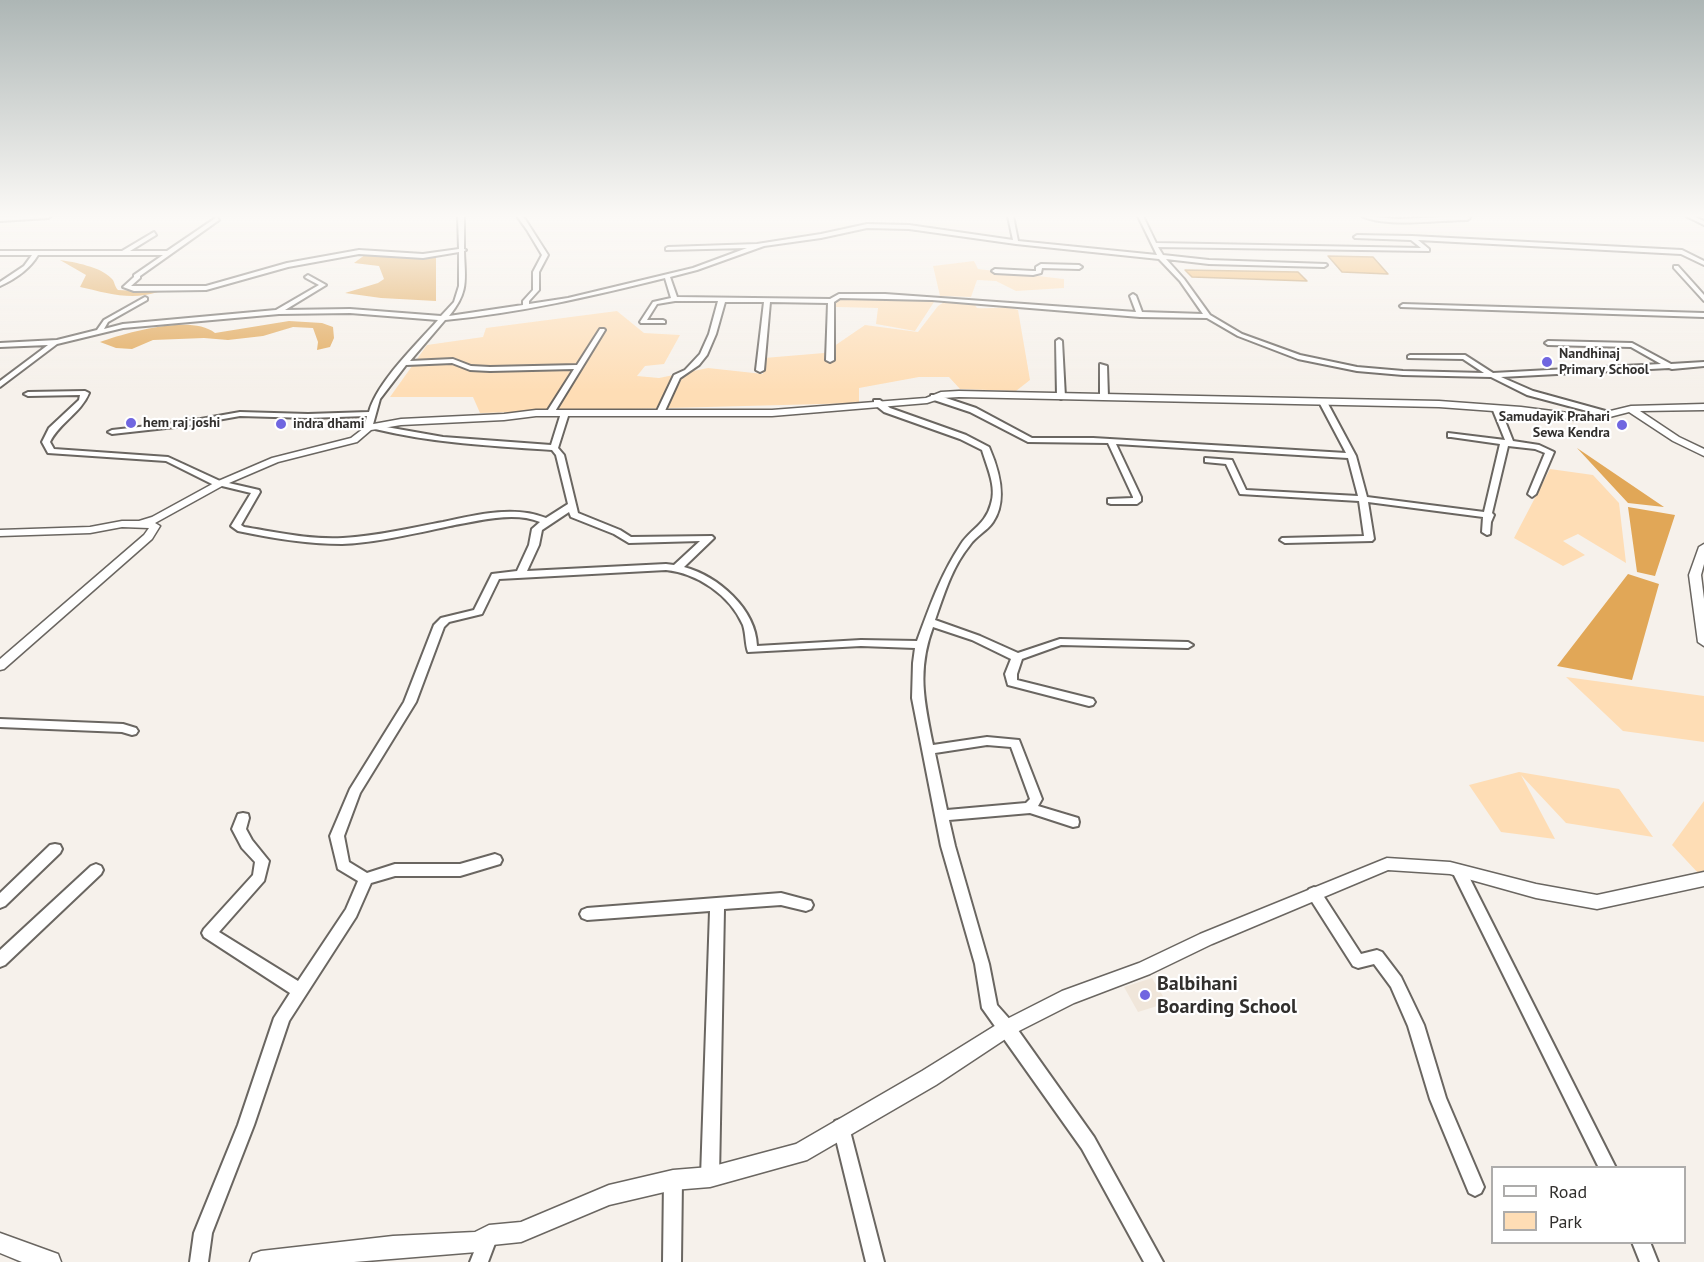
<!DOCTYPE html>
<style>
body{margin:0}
#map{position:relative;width:1704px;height:1262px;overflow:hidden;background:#f6f1eb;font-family:"PT Sans",sans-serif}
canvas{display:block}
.legend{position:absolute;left:1491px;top:1166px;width:195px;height:78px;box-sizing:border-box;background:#fff;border:2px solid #adacab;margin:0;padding:8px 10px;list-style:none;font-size:18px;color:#312f2d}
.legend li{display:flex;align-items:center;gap:12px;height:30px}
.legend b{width:30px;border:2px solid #adacab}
</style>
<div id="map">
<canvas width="1704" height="1262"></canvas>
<ul class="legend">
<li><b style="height:8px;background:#fff"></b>Road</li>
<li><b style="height:16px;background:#feddb5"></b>Park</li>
</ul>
</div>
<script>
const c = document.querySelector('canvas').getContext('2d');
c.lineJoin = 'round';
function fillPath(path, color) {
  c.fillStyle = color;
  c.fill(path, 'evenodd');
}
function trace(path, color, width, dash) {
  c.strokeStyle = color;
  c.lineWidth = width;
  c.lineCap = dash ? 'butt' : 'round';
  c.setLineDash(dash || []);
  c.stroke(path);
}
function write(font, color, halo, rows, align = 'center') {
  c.font = font + ' "PT Sans",sans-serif';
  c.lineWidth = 4.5;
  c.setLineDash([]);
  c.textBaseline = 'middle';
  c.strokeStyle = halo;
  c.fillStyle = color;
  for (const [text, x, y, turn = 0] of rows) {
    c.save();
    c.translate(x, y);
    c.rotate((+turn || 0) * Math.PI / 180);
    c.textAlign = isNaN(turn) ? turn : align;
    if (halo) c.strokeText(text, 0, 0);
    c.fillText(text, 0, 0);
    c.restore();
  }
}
const built = new Path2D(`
 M1152,978L1167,1003L1138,1012L1124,987Z`);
const green = new Path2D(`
 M974,261L978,269L1064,279V288L1016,291L996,281L977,280L971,297L940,296L933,266Z
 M847,297L936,299L915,331L876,324L878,308L836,307L835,300Z
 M947,300L973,302L977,308C990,309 1005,306 1018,310L1030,380L1016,391L960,389L949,377H919L859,388V403L480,413L473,397H390L427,345L483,337L486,328L617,311L644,333L680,335L664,364L645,366L637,376L659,378L708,368L763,374L764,358L824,353L865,325L918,332L938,306Z
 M1550,469L1593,475L1619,503L1626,563L1578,534L1563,541L1585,555L1563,566L1514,538Z
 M1566,677L1704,696V742L1623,731Z
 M1519,772L1619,789L1653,837L1566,823L1521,775L1555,839L1501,832L1469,785Z
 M1704,801V874H1699L1672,845Z`);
const forest = new Path2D(`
 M366,254L409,256L436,254V301L381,298L345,293L378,283L384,279L379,266L354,263Z
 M60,260C74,262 101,267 111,278C115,281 114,286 118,290L158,292C131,301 107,293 80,287L86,275Z
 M289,321L322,323L333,327L334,338L330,347L317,350L318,342L313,328L293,327L263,336L228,340L204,338L153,340L132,349L116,348L100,342C126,333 191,314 215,333Z
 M1577,448L1664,507L1628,503Z
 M1628,507L1675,515L1655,576L1637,572Z
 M1628,574L1659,584L1632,680L1557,666Z`);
const water = new Path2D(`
 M1328,256L1373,257L1388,274L1342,272Z
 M1185,270L1298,272L1307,281L1192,277Z`);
const minor = new Path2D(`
 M26,216H51L48,218L0,221V217Z
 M458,216H464V249L466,250L464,251C465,280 469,292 449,316L523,305V301L533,290V272L542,255L527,230L517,216H522L525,219L548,255L539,272V290L529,301V304L568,298L693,268L747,248L666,250V248L668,247L757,244L821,234L867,224L909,225L1013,240L1008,216H1013L1018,241L1157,255L1138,216H1143L1156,243L1421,248L1411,240L1355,238L1354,237L1357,235L1412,236L1682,250L1704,261V265L1681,254L1418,240L1429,249V251L1158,247L1163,255L1209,260L1326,264L1327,265L1324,267L1209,264L1166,259L1184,279L1210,315L1242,334L1300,355L1357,367L1403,371L1484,373L1463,359L1408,358V356L1410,355H1465L1493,373L1661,364L1631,347L1548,345L1545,343L1548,341L1632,343L1671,364L1704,362V366L1672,369L1669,368L1501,377L1533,391L1609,412L1610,414L1606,416L1527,395L1491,377L1403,375L1357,371L1298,359L1238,336L1207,318L1140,317L932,300L840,298L834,302V360L830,362L826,360L828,303L770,302L764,370L760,372L756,370L764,302H725L716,334L707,355L699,365L680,378L664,413L660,415L656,413L674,375L685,370L700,354L709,334L718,301H675L657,304L647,320H663L665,321V323H641L640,322L653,302L671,298L665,278C592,296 520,313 445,320L410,361L453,359L471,366L490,367L577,365L600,329H604L605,330L554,413L550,415L546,413L574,369L490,371L470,370L452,363L406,365L380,399L372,428L368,430L364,428L367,416L308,418L240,416L184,426L112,434L108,432L112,430L184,422L240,412L308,414L369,412C377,382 417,344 438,320L350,313L279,314L123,328L57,344L0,387V381L48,345L0,347V343L57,340L97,330L104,320L145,297L147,298V300L108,322L104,329L123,324L276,310L319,285L306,278L305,277L308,275L326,285L285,310L350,309L441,316L454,302L459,286V252L423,258L359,254L288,267L206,290L134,291L123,287L134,277V275L163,255H38C30,269 15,279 0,286V282L24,266L32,255H0V251H122L154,232L156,235L130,251H167L217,217L219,220L140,276V278L131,286H206L287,263L359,250L423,254L459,249ZM867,228L909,229L1016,244L1159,259L1180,281L1203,314L1142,312L1136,296L1133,294L1130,296L1136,312L885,294H839L830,299L677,297L670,277L697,270L764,246L821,238Z
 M1362,216L1398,219L1467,216L1470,218L1467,220C1440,220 1385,228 1362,216Z
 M1686,216H1693L1704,221V225Z
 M1041,264L1079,265L1082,267L1079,269L1042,268L1041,273L1033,275L995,273L992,271L995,269L1033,271H1036V267Z
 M1674,266H1678L1704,295V301L1674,268Z
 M1403,304L1704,313V317L1401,307L1400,306Z
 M1059,339L1062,341L1065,397L1061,399L1057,397L1056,341Z
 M1100,364L1107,366L1108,397L1104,399L1100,397Z
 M85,391L89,393C81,413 59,423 50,442L54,449L168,457L220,481L259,490L260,492L241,525L244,527C276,532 310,540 343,538C377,536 410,528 443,522C475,515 514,505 546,518L568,504L556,455L552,450C492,446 433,443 375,429V425L443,437L551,445L561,413L565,411H568L569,413L558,448L564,455L578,513L620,530L631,537L712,536L714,538L712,540L684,567C718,576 756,609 757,646L861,640L917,641C930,606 940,576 961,544C971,529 986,524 991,504C997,487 987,467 982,450L960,439L884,412L874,404V400H880L890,408L966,435L989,447C999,470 1008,500 993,522C987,531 976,536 970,545C952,567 944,594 935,620L980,636L1018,653L1060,639L1188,642L1193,645L1188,648L1061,645L1022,659L1017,674V680L1093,699L1095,702L1093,705L1089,706L1008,685L1005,674L1011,659L972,640L933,627C917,670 924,701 933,745L987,737L1019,740L1042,799L1038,806L1078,818L1079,822L1078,826L1073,827L1030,813L949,820L955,846L989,964L997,1005L1013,1023L1094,1137L1163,1262H1144L1082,1149L982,1008L975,964L941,846L912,698L913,663L915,648L861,646L748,652C745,644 746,634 743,625C730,595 697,573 666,570L499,579L482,614L449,622L444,627L416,702L360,793L344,836L349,862L367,873L395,864H460L495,854L500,856L502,860L500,864L460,876H395L371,883L356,917L289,1021L254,1125L212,1233L208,1262H190L194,1233L238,1125L274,1018L290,993L204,937L202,933L204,929L253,875L255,862L242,848L232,829L238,814L243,813L248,814L249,818L246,829L252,840L269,861L264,881L219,932L298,981L346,909L358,881L338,869L330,836L350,789L404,702L434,625L441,618L474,610L492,574L517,571L529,545L532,529L540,522C514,511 477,521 450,526C417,533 375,543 342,544C308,544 271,538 238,531L231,526L251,493L222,486H216L166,461L48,453L42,442L49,428L79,400L80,395L28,396L24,394L28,392ZM569,512L571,517L614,534L629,543L700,541L674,565L666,564L527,571L539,545L542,530ZM987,745L1011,747L1030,799L1026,803L947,810L935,753Z
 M931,395H937L976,408L1032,438H1093L1346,453L1319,402L1323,400L1327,402L1356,456L1367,497L1484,512L1500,444L1451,437H1448V433L1505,440L1492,408L1496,406L1500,408L1513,441L1539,445L1554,452L1536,494L1532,497L1528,494L1545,453L1535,449L1508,446L1492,513L1494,515L1491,522L1490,534L1487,535L1482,532L1483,517L1368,502L1374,539L1372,541L1285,543L1280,540L1282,538L1364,536L1359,501L1240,494L1226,464L1205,462V458L1232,460L1246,490L1358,496L1348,458L1116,444L1141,497V501L1137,504H1111L1108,503V499L1133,498V497L1108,443L1028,442L970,412L931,399Z
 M0,719L123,724L136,728L138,731L136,734L132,735L122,732L0,727Z
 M55,844L60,845L62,849L60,853L5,906L0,908V893L50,845Z
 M96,864L101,866L103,870L101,874L5,965L0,967V950L91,866Z
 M1459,865L1464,867L1616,1168H1599L1452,871L1454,867Z
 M1314,887L1319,889L1361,954L1377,950L1382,952L1401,977L1424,1025L1446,1098L1484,1187L1481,1193L1475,1196L1469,1193L1430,1099L1408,1026L1391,987L1374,964L1358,968L1353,966L1309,897L1307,893L1309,889Z
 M781,893L811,901L813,905L811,909L806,911L781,905L724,909L719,1177L716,1183L710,1186L704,1183L701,1177L710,911L587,920L582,918L580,914L582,910L587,908Z
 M841,1119L847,1121L849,1127L884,1262H866L833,1127L835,1121Z
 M673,1171L679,1174L682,1180L681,1262H663L664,1180L667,1174Z
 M488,1229L494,1232L497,1238L488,1262H470L482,1232Z
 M1632,1242H1650L1658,1262H1640Z`);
const tertiary = new Path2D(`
 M959,391L1439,401L1521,407L1576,414H1598L1631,406L1704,404V410L1640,411L1679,437L1704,449V456L1673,441L1629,412L1598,420H1576L1521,413L1439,407L959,397L942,398L927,403L772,416H536L504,420L401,425L371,430L357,442L278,462L222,486L155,523L160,526L152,539L4,669L0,670V659L144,535L149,528L122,527L90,533L0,536V530L90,527L122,521H139L152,517L216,482L272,458L351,438L368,425L401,419L504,414L536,410H772L926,398L941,392Z
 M1704,544V564L1701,575L1704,599V646L1698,642L1689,575L1699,547Z
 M1387,858L1450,862L1536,884L1597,895L1704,872V886L1597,909L1536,898L1450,874L1388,870L1212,944L1150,974L1074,1003L1013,1034L936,1085L807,1160L710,1187L673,1190L609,1205L521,1242L492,1245L477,1252L354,1262H250L253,1254L261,1251L393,1236L475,1232L489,1225L521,1222L609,1185L673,1170L710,1167L796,1144L922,1071L1001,1022L1062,991L1139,963L1200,934Z
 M0,1233L58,1254L61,1262H22L0,1253Z`);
const markers = [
 [1547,362,6,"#7066e0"],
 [131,423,6,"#7066e0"],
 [281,424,6,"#7066e0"],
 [1622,425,6,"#7066e0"],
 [1145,995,6,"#7066e0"]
];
const farPoinames = [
 ["Nandhinaj",1559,354],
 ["Primary School",1559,370],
 ["Samudayik Prahari",1610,417,"right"],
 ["Sewa Kendra",1610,433,"right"],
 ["hem raj joshi",143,423],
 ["indra dhami",293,424]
];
const nearPoinames = [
 ["Balbihani",1157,984],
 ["Boarding School",1157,1007]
];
fillPath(built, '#f0e6da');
fillPath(green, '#feddb5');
fillPath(forest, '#e1a757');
fillPath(water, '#f4b969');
trace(water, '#ba9057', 1.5);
trace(minor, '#6a6661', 4);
trace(tertiary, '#6a6661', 3);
fillPath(minor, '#fff');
fillPath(tertiary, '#fff');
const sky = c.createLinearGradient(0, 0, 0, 392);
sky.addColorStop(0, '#adb6b5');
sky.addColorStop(0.55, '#fbf9f6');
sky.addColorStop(1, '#fbf9f600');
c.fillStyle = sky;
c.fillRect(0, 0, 1704, 392);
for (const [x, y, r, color] of markers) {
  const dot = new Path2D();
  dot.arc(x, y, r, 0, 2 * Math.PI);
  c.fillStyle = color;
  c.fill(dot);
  trace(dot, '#fff', 2);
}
write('bold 14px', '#312f2d', '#fff', farPoinames, 'left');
write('bold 20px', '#312f2d', '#fff', nearPoinames, 'left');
</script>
